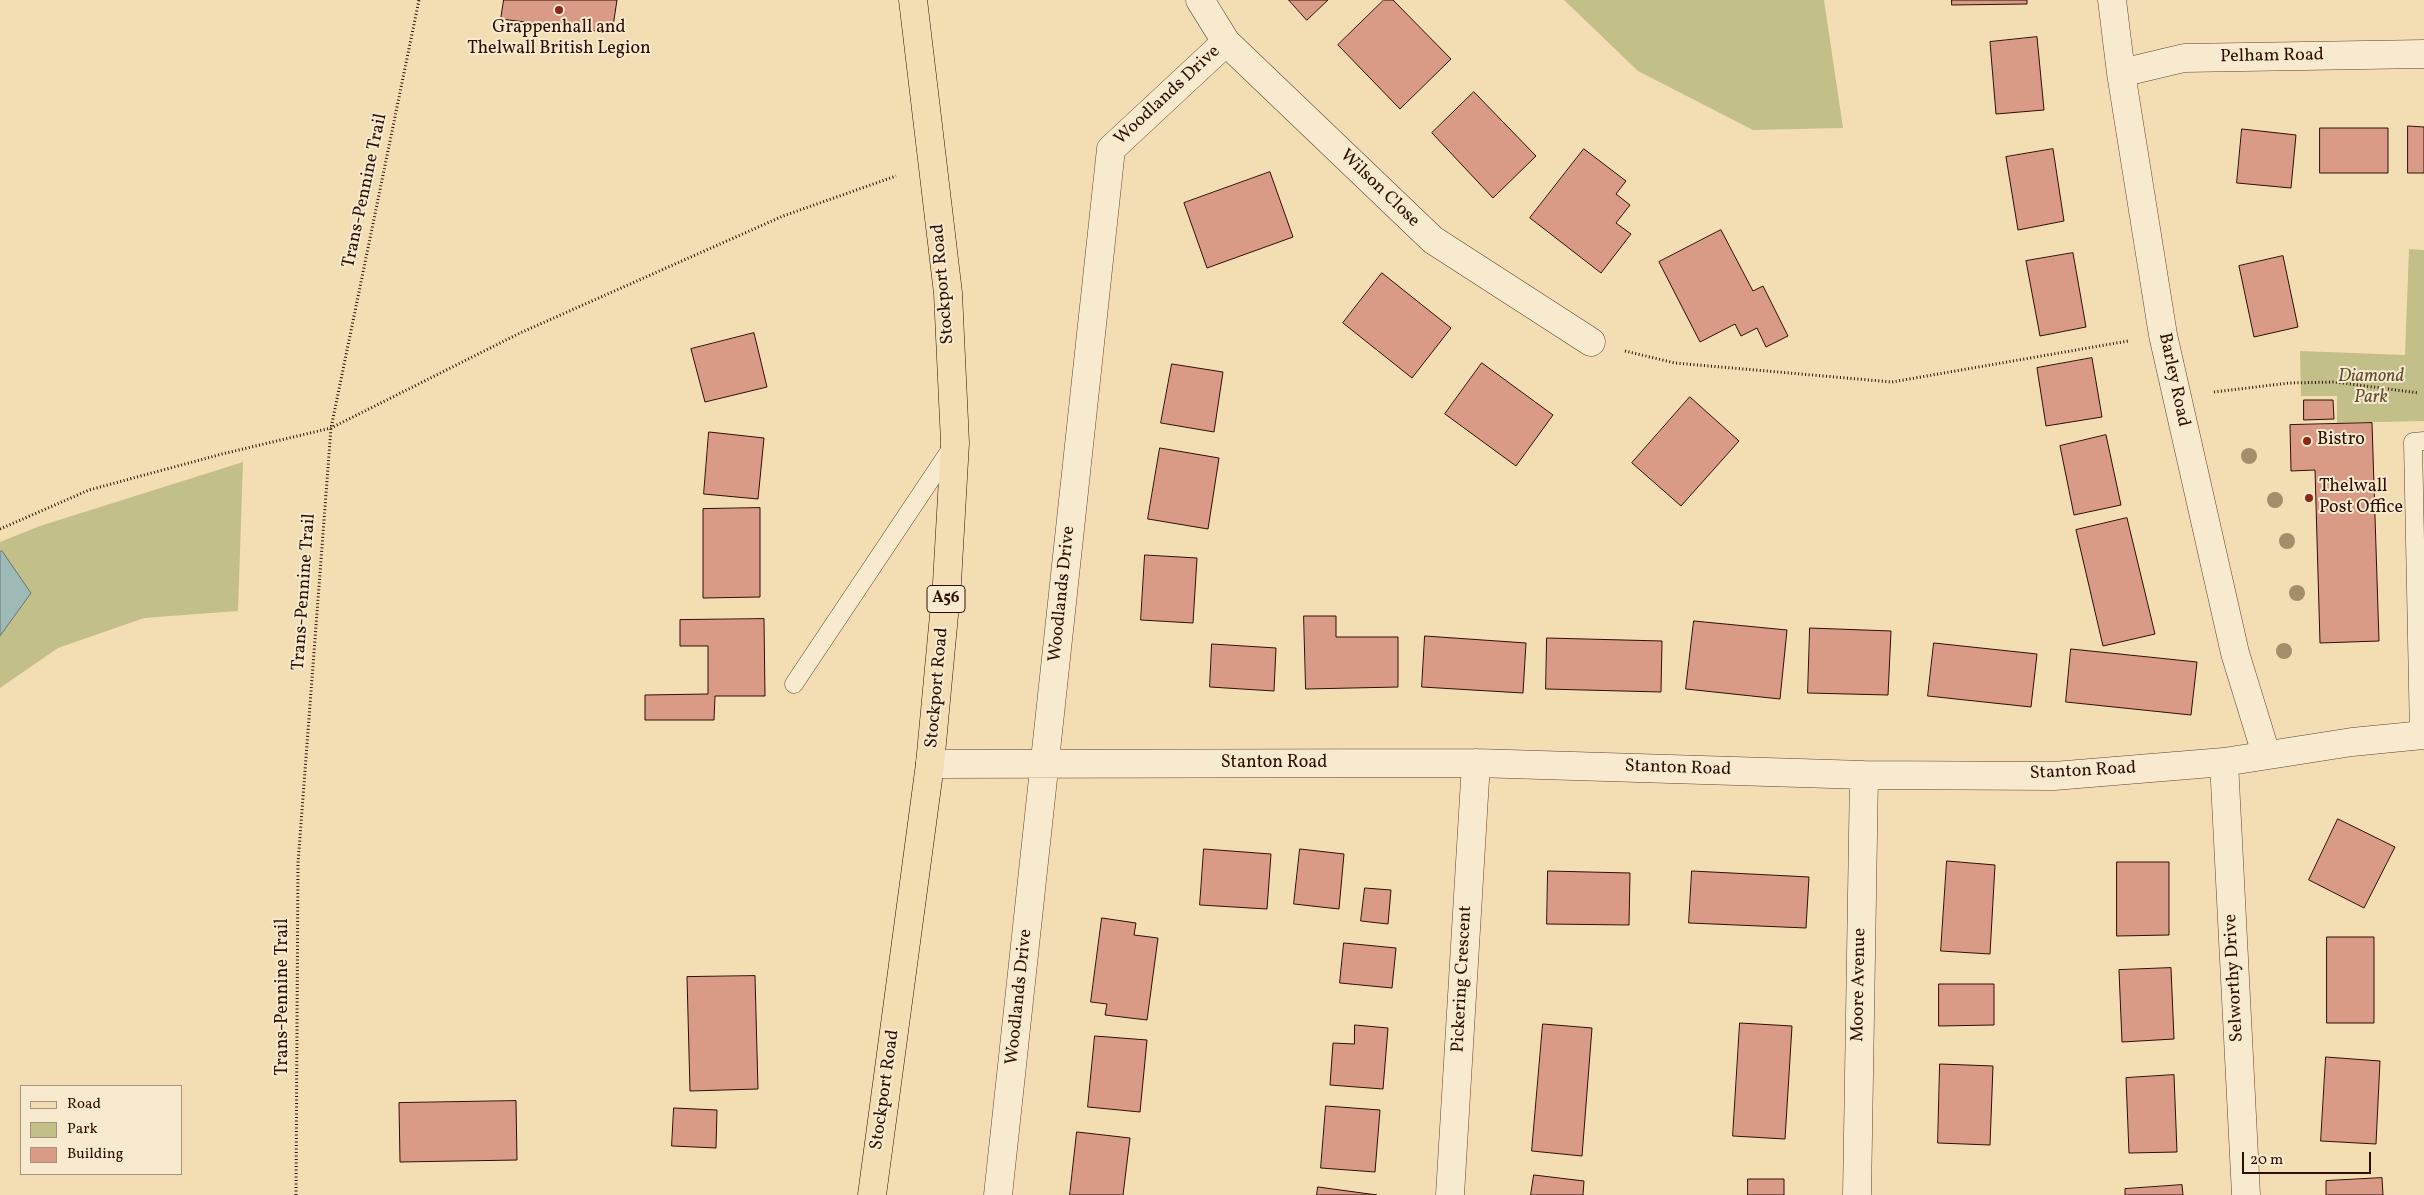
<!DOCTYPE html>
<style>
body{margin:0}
#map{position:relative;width:2424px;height:1195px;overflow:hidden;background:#f3deb4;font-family:Vollkorn,serif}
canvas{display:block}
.legend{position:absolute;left:20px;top:1085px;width:162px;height:90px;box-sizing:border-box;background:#f7eace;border:1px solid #a7927c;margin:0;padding:6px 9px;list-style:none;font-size:15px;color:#2e0e02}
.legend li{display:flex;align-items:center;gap:10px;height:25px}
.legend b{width:25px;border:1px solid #a7927c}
.scale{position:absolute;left:2242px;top:1152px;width:129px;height:22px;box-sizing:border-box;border:2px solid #2e0e02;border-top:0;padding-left:6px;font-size:15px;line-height:18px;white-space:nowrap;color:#2e0e02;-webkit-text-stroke:4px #f7eace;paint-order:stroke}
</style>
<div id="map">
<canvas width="2424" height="1195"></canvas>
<ul class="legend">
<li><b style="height:6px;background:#f3deb4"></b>Road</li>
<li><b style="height:14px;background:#c2bf88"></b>Park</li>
<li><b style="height:14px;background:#da9b86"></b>Building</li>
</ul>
<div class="scale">20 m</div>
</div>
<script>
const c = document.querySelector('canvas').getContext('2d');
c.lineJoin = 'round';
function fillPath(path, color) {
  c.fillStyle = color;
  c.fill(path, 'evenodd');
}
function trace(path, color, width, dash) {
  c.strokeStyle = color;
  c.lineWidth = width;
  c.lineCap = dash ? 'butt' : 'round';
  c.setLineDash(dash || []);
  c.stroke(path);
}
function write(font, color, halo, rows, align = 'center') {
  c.font = font + ' Vollkorn,serif';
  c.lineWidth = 4;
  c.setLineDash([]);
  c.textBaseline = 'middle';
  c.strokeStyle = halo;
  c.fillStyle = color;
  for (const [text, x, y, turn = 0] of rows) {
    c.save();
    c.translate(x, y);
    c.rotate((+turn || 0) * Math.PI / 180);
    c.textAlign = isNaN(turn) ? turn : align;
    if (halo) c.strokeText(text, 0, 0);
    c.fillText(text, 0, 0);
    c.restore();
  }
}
const green = new Path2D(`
 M1564,0H1824L1843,128L1753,130L1638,71Z
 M2409,249L2424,250V421L2337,423V396H2301L2300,351L2405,355Z
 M243,462L238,611L144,618L58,648L0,688V542L40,526Z`);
const water = new Path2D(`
 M2,551L31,593L0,636V552Z`);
const building = new Path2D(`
 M504,0H617L612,33L501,19Z
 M1289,0H1328L1307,20Z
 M1384,0H1393L1451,59L1400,109L1338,45Z
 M1952,0H2027V4L1952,5Z
 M2037,37L2044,110L1996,114L1990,42Z
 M1474,92L1536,156L1493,198L1432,133Z
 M2408,126L2424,127V173H2408Z
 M2320,128H2388V173H2320Z
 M2242,129L2296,135L2291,188L2237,183Z
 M1584,149L1626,181L1616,194L1630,205L1616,223L1631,234L1601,273L1530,218Z
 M2053,149L2064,221L2018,230L2006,157Z
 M1270,172L1293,237L1207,268L1184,203Z
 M1721,230L1753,291L1763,286L1788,336L1766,347L1757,328L1741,336L1735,324L1700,342L1659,262Z
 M2073,253L2086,327L2040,336L2026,261Z
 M2283,256L2298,327L2254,337L2239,266Z
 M1382,273L1451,328L1412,378L1343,323Z
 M754,333L767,387L705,402L691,349Z
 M2092,358L2102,417L2046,426L2037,368Z
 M1482,363L1553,415L1516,466L1445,414Z
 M1172,364L1223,372L1214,432L1161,423Z
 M1690,397L1739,441L1681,506L1632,463Z
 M2304,400H2333L2334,419L2304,420Z
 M2372,423L2379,641L2320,643L2315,470L2291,471L2290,425Z
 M709,432L764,438L758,499L704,494Z
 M2106,435L2121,505L2074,515L2060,446Z
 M1160,448L1219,458L1208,529L1148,519Z
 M760,508V597L703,598V509Z
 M2127,518L2155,634L2103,646L2076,530Z
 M1145,555L1197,558L1193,623L1141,620Z
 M1304,616H1336V637H1398V687L1306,689Z
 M764,619L765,696H715L714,720H645V695L708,694V646H680V620Z
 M1694,621L1787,630L1780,699L1686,689Z
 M1810,628L1891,631L1888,695L1808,693Z
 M1425,636L1526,643L1523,693L1422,687Z
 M1547,638L1662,641L1661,692L1546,689Z
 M1934,643L2037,654L2031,707L1928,696Z
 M1212,644L1276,648L1274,691L1210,687Z
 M2071,649L2197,662L2191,715L2066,702Z
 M2338,819L2395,847L2364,908L2309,880Z
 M1204,849L1271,854L1267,909L1200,905Z
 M1300,849L1344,854L1339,909L1294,904Z
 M1947,861L1995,865L1990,954L1941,951Z
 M2117,862H2169V935L2117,936Z
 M1548,871L1630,873L1629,925L1547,924Z
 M1692,871L1809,877L1806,928L1689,923Z
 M1365,888L1391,890L1388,924L1361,921Z
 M1102,918L1136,923L1134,935L1158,938L1147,1020L1105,1015L1107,1004L1091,1002Z
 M2327,937H2374V1023H2327Z
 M1344,943L1396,948L1392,988L1340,983Z
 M2171,968L2174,1039L2122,1042L2119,970Z
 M755,976L758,1089L690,1091L687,977Z
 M1939,984H1994V1025L1939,1026Z
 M1740,1023L1792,1026L1785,1139L1733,1136Z
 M1543,1024L1592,1028L1582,1156L1532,1151Z
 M1355,1025L1388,1028L1383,1089L1330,1085L1333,1043L1354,1044Z
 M1095,1036L1147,1040L1140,1112L1088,1107Z
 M2326,1057L2380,1061L2376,1144L2321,1141Z
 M1940,1064L1993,1066L1990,1145L1938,1143Z
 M2174,1075L2177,1152L2129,1153L2126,1078Z
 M516,1101L517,1160L400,1162L399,1103Z
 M1326,1106L1380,1110L1375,1172L1321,1168Z
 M674,1108L717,1110L716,1148L672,1146Z
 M1077,1132L1130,1138L1123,1195H1070Z
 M1534,1175L1584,1181L1583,1195H1531Z
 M2382,1178L2383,1195H2326V1181Z
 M1748,1179H1784V1195H1748Z
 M2182,1185L2183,1195H2125V1189Z
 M1318,1187L1377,1195H1317Z`);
const path = new Path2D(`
 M1625,351L1675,363L1892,382L2128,341
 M2214,392L2289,383L2335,382L2419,393
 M0,529L89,490L222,454L331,428L520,333L783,216L896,176
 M296,1195L298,863L331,428L419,0`);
const lane = new Path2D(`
 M794,684L953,446
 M2419,735L2413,442L2424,441`);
const street = new Path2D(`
 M1200,0L1226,42L1433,240L1591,342
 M2112,0L2121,73L2163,335L2235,653L2266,754
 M2121,73L2184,58L2424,54
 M2224,762L2246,1195
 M930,764L1476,763L1864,775L2054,776L2224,762L2352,742L2424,735
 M998,1195L1111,149L1226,42
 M1450,1195L1476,763
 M1857,1195L1864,775`);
const primary = new Path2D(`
 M872,1195L930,764L947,583L955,443L948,293L913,0`);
const trees = [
 [2249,456],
 [2275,500],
 [2287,541],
 [2297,593],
 [2284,651]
];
const markers = [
 [559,10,5,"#8f2418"],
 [2307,441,5,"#8f2418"],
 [2309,498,5,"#8f2418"]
];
const shields = [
 [946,599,38]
];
const shieldNames = [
 ["A56",946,599]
];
const poiNames = [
 ["Grappenhall and",559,29,"center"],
 ["Thelwall British Legion",559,50,"center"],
 ["Bistro",2317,441],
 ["Thelwall",2319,488],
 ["Post Office",2319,509]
];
const streetNames = [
 ["Pelham Road",2272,57,-1],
 ["Woodlands Drive",1168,96,-43],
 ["Wilson Close",1379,189,44],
 ["Trans-Pennine Trail",366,191,-78],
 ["Stockport Road",944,284,-95],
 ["Barley Road",2173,380,78],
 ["Trans-Pennine Trail",305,592,-86],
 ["Woodlands Drive",1063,594,-84],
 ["Stockport Road",938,688,-85],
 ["Stanton Road",1274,764],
 ["Stanton Road",1678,769,2],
 ["Stanton Road",2083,772,-3],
 ["Selworthy Drive",2235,978,-93],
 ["Pickering Crescent",1463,979,-87],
 ["Moore Avenue",1860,985,-89],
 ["Trans-Pennine Trail",284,997,-90],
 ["Woodlands Drive",1020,997,-84],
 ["Stockport Road",886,1090,-82]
];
const parkNames = [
 ["Diamond",2371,378],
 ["Park",2371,399]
];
fillPath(green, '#c2bf88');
fillPath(water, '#9ebab6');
trace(water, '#71756e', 1);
fillPath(building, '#da9b86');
trace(building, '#2e0e02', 1);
trace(lane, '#5f422e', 19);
trace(street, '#5f422e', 29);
trace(primary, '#2e0e02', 29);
trace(path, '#2e0e02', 3, [1, 2.5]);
trace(lane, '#f7eace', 18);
trace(street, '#f7eace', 28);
trace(primary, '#f3deb4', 28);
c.fillStyle = '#a38e6c';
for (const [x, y] of trees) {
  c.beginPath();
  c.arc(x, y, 8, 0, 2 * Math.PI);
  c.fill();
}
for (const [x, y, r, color] of markers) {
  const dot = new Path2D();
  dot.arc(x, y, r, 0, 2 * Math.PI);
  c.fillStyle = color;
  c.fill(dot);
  trace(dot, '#f7eace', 2);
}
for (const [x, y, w] of shields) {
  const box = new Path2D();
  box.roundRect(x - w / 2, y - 13.5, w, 27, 4);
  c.fillStyle = '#f7eace';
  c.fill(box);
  trace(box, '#2e0e02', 1);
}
write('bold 16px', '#2e0e02', null, shieldNames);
write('18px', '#2e0e02', '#f7eace', poiNames, 'left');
write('18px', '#2e0e02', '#f7eace', streetNames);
write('italic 18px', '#624c31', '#f7eace', parkNames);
</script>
